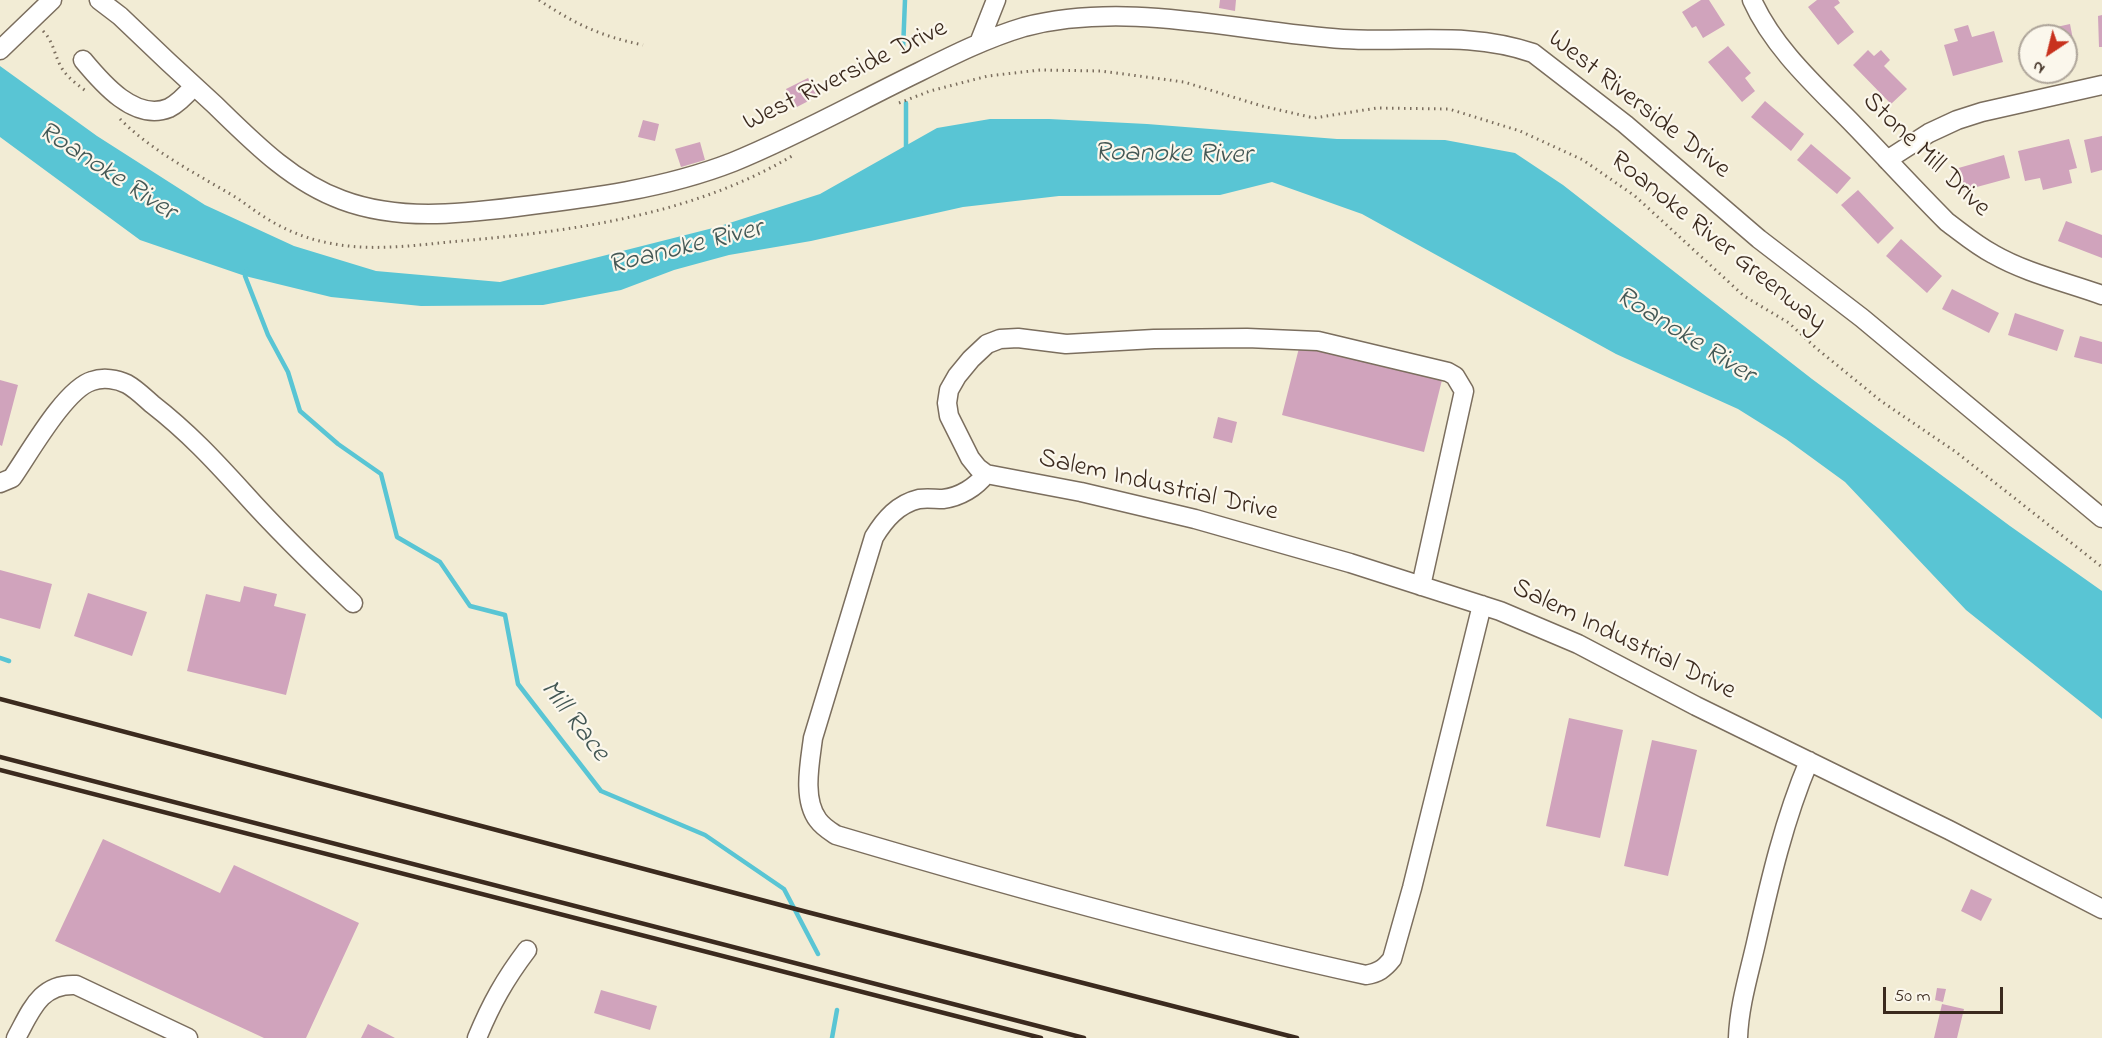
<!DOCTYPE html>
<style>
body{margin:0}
#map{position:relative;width:2102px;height:1038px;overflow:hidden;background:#f2ecd5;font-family:"Indie Flower",sans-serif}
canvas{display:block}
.north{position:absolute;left:2018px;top:24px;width:60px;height:60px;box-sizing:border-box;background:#fbf7ec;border:2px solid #aea59a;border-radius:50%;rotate:215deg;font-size:16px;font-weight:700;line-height:24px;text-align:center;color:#3b2a1e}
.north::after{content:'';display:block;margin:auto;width:21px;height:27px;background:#c8321e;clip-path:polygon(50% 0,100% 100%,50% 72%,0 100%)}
.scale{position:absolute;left:1883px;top:987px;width:120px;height:27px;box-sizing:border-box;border:3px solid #3b2a1e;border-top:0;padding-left:8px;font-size:18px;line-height:21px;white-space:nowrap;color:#3b2a1e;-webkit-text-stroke:4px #fbf7ec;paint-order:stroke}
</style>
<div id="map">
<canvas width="2102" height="1038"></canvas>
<div class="north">N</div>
<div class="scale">50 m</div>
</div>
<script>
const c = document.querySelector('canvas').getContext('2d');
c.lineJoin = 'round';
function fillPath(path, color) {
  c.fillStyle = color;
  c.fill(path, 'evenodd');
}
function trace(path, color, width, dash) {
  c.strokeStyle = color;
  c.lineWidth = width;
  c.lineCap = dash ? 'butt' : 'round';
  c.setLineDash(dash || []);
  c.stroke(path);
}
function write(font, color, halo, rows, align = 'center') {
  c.font = font + ' "Indie Flower",sans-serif';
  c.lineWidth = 4.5;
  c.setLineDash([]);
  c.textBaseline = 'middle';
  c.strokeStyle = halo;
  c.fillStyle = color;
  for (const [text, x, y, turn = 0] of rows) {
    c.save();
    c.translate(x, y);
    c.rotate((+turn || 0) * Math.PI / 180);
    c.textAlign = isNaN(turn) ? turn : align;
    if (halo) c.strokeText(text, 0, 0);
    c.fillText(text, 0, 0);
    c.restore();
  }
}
const water = new Path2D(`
 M0,66L97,136L205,205L294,246L376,271L500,282L717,227L820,194L937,128L990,119H1049L1147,124L1337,139L1445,140L1515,153L1563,185L1812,379L2010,526L2102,591V719L1966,610L1845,482L1786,439L1738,409L1616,354L1362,214L1272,182L1220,195L1059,196L963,207L811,241L729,255L674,270L621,290L543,305L421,306L331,297L245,276L140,240L0,137Z`);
const stream = new Path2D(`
 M903,50L905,0
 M906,103V147L910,151
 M247,270L245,276L268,335L288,372L300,411L338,444L381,474L397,537L440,562L470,606L505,615L518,684L601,791L705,835L784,889L818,954
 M0,658L9,661
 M832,1038L837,1010`);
const building = new Path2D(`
 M1220,0H1236L1235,11L1219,8Z
 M1701,0H1709L1725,25L1703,38L1696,26L1692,28L1682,12Z
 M1817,0H1838L1840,3L1834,7L1854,32L1838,45L1808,7Z
 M2102,15V47H2099L2098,16Z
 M2070,24L2075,50L2066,52V36H2039L2053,32L2052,28Z
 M1968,25L1972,37L1994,31L2003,62L1953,76L1944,45L1958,41L1954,29Z
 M2030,37V60H2027L2023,38Z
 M1728,46L1751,73L1745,78L1755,91L1742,102L1708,62Z
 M1868,50L1874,56L1881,50L1890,60L1884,66L1907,89L1891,104L1853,65Z
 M808,78L818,96L795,108L786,89Z
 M1765,101L1804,134L1791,151L1751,117Z
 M643,120L659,124L655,141L638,137Z
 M2102,136V170L2091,173L2084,140Z
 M2069,139L2077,168L2069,170L2072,183L2043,190L2040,178L2025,181L2018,151Z
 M700,142L705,160L681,167L675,149Z
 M1811,144L1851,178L1837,194L1797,160Z
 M2004,155L2010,178L1962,191L1955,169Z
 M1858,190L1894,228L1878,244L1841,205Z
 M2066,221L2102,235V258L2058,241Z
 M1901,239L1942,276L1927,293L1886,256Z
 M1952,289L1999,313L1989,333L1942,309Z
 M2015,313L2064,330L2057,351L2008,335Z
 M2080,336L2102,342V364L2074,357Z
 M1300,344L1442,380L1424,452L1282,415Z
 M0,380L18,385L2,446L0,445Z
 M1218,417L1237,422L1232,443L1213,438Z
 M0,570L52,584L40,629L0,618Z
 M244,586L277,594L274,606L306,614L286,695L187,671L206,594L240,602Z
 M88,593L147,612L132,656L74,636Z
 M1569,718L1623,730L1600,838L1546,826Z
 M1652,740L1697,750L1668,876L1624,866Z
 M103,839L220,893L234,865L359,923L306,1038H264L55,941Z
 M1971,889L1992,899L1981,921L1961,911Z
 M1937,988L1946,989L1943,1002L1935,1000Z
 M601,990L657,1006L650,1030L594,1013Z
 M1942,1004L1964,1009L1957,1038H1934Z
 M368,1024L395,1038H361Z`);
const path = new Path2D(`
 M539,0C575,24 600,36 643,45
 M43,31C53,41 54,53 60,65C66,77 77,84 87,92
 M899,103L930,91L988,76L1040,70L1101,71L1184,82L1262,106L1314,118L1377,108L1449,109L1520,131L1583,160L1635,196L1744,296L1789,323L1816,348L1881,401L1956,452L2102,567
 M120,119C152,151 193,172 232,195C244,202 254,211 266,218C285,230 307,239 329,243C373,252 416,245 460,241C574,231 692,215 792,156`);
const minor = new Path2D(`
 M99,0L120,16C151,46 183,76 215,105C253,142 292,182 342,200C398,221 459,214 516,207C590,198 664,189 733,162C797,136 857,102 919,72C953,55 987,38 1024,27C1128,0 1239,32 1343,39C1409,43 1468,31 1533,53L1625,124L1759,239L1862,318L2102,518
 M1752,0C1774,49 1817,87 1854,125C1885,157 1915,190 1947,222C1962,233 1976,245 1993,254C2026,273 2066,282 2102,295
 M979,43L996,0
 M0,50L52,0
 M83,60C102,83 135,122 169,108C179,103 187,94 194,86
 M1887,160L1929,133L1957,120L1982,112L2102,85
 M986,474C976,487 960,497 943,499C935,499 927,498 919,499C898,504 885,519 874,537L813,738C810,762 802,799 818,820C823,827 830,831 836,835C1011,887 1187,936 1366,975C1378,973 1384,969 1392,959L1412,888L1482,605
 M0,483L12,478C29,454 65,389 92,381C103,377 117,379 127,384C136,389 144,397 152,404C188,432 214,460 244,493C278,531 315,567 353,603
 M1421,586L1464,391L1455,376L1448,372L1318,341L1247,338L1154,339L1066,344L1018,338L1000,339L987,344L971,359L957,376L949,390L947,403L949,416L970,458L978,468L986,474L1081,492L1195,519L1350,563L1500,611L1578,644L1696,706L1949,830L2102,909
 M16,1038C31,1011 40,983 76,985L188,1038
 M477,1038C491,1004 505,979 527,950
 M1738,1038C1739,1006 1749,974 1756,943C1770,881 1784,820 1809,761`);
const rail = new Path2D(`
 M0,699L807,912L1297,1038
 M0,757L1084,1038
 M0,770L1041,1038`);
const streetNames = [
 ["West Riverside Drive",846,77,-26],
 ["West Riverside Drive",1638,106,38],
 ["Stone Mill Drive",1925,156,44],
 ["Roanoke River Greenway",1717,243,39],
 ["Salem Industrial Drive",1158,487,13],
 ["Salem Industrial Drive",1623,641,26]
];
const waterNames = [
 ["Roanoke River",1173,156,1],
 ["Roanoke River",106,173,33],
 ["Roanoke River",686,249,-14],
 ["Roanoke River",1684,337,32],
 ["Mill Race",573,722,52]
];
fillPath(water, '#59c5d4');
trace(stream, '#59c5d4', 4.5);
fillPath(building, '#d0a3bc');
trace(minor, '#7b6e5e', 21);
trace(path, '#7b6e5e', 3, [1.5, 4.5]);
trace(minor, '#fff', 18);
trace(rail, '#3b2a1e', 4.5);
write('27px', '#3b2a1e', '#fbf7ec', streetNames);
write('italic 28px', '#445855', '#fbf7ec', waterNames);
</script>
